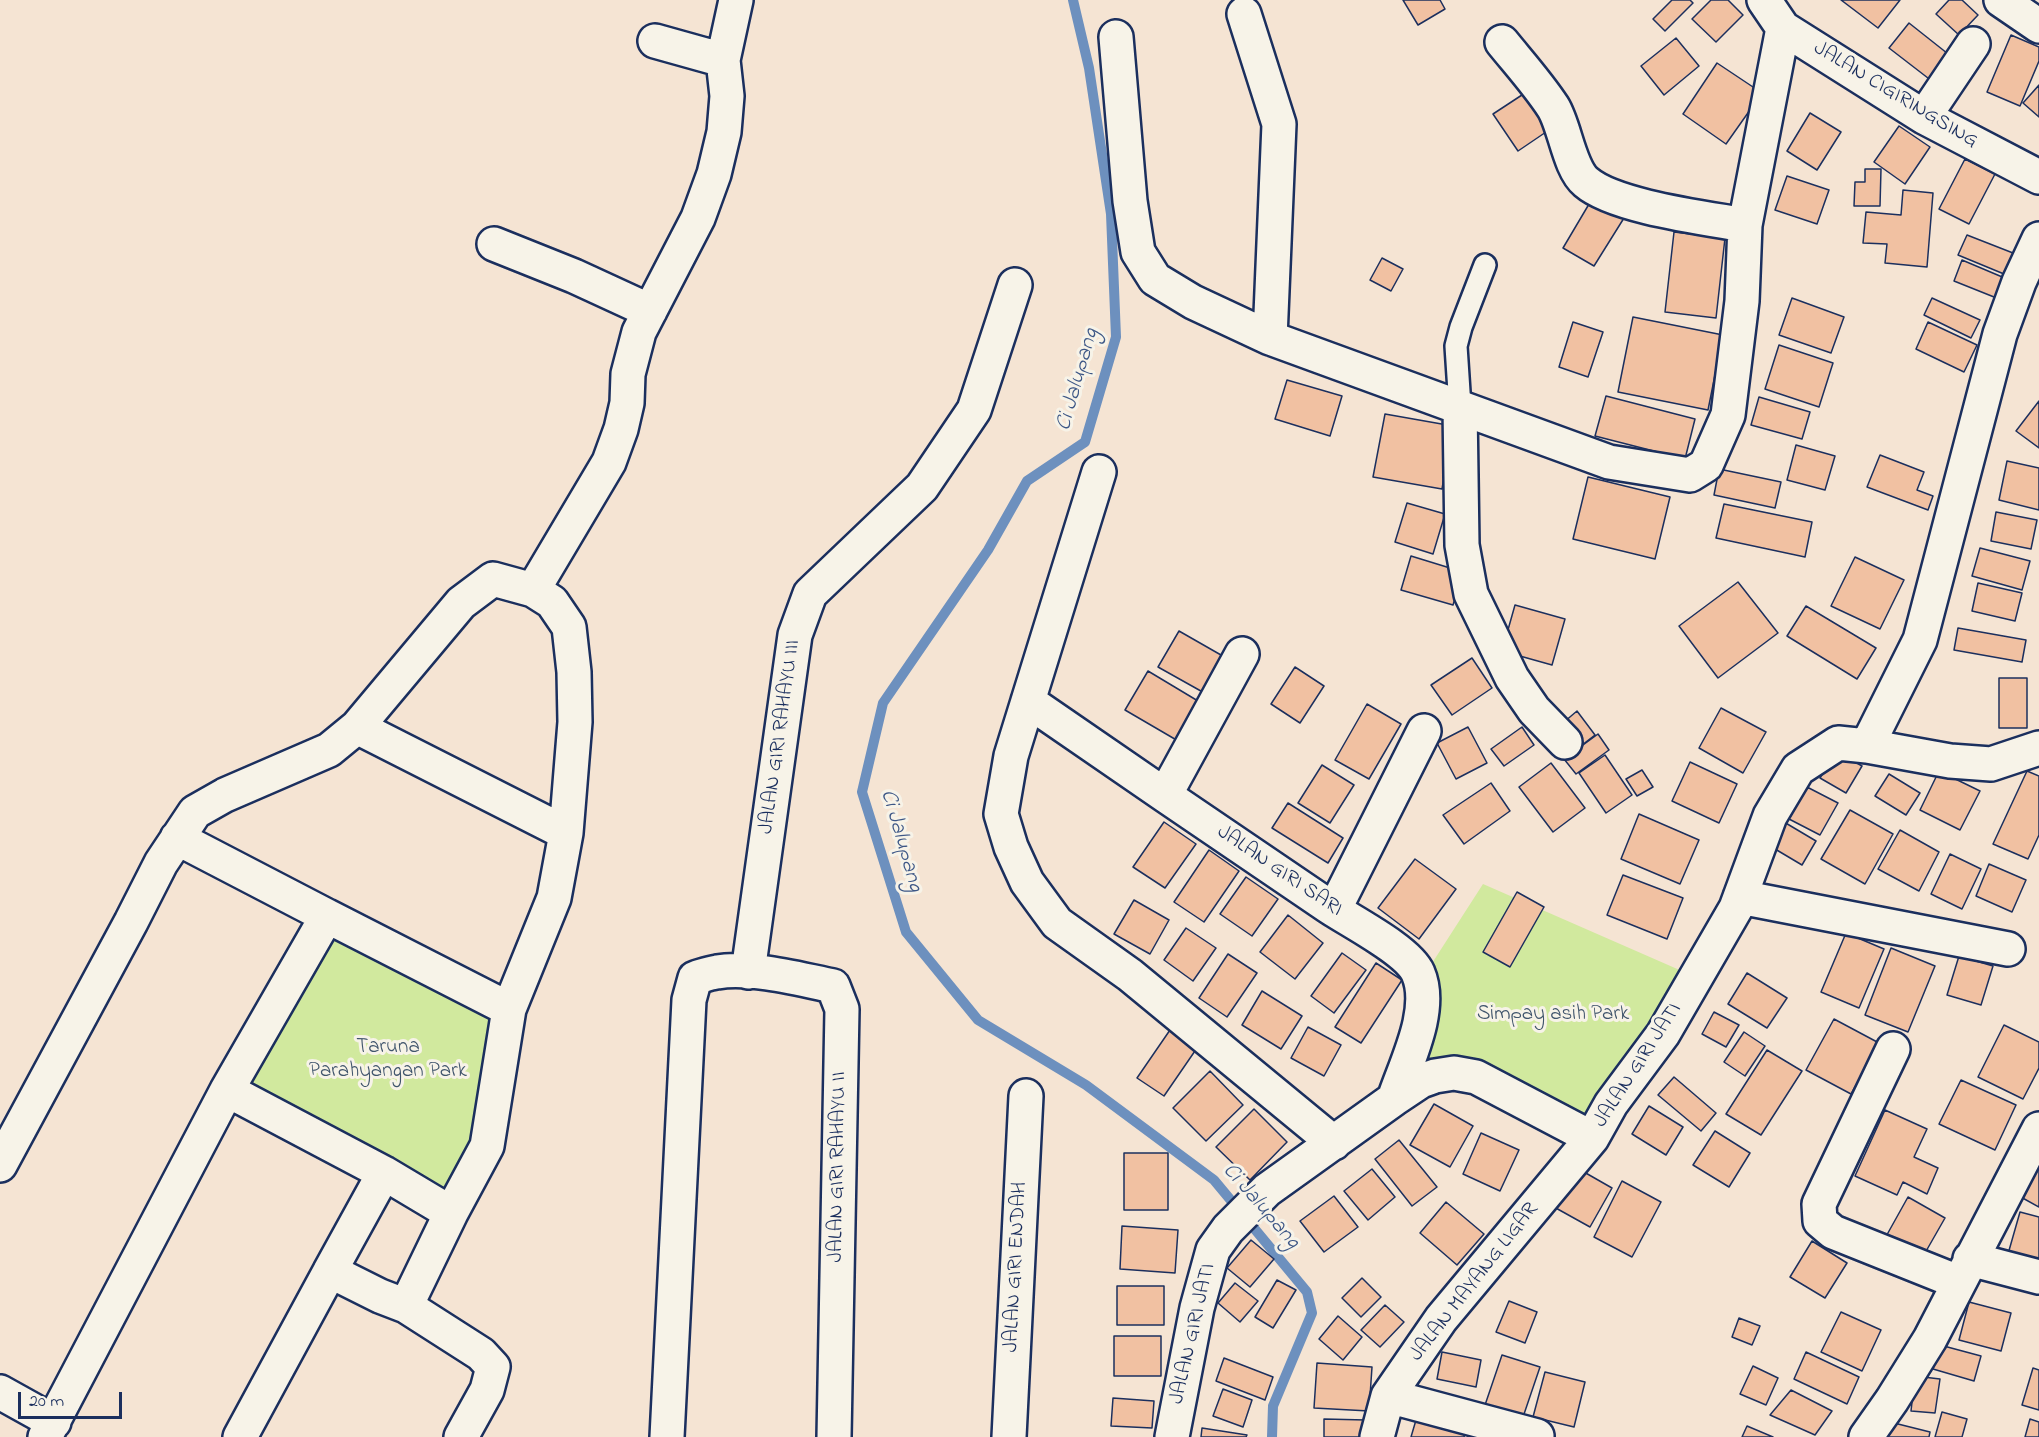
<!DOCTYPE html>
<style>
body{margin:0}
#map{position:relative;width:2039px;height:1437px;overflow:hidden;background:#f5e4d3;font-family:"Indie Flower",sans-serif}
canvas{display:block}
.scale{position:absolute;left:18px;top:1392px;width:104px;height:27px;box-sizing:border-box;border:3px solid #1b2f5e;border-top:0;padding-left:8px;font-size:18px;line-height:21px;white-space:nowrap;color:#1b2f5e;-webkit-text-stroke:4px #f7f3e8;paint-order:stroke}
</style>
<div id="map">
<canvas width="2039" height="1437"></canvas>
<div class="scale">20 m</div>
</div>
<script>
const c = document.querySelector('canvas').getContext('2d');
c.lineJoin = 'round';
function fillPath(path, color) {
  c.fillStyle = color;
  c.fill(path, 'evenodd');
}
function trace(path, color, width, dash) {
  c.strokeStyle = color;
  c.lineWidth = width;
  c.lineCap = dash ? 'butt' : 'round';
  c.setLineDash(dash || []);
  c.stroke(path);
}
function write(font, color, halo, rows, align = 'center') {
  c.font = font + ' "Indie Flower",sans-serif';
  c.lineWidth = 6;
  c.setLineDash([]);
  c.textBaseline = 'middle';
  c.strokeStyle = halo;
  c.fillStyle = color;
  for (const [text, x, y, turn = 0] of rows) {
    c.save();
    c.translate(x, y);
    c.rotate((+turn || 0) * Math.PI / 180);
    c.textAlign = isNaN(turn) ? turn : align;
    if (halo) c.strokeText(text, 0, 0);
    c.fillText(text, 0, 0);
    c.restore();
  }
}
const green = new Path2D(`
 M1483,884L1691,975L1589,1137L1473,1081L1395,1100L1427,971Z
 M327,916L509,1009L451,1213L227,1090Z`);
const stream = new Path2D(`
 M1073,0L1089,68L1111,214L1116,337L1085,442L1027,481L988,550L883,703L862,792L906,932L978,1020L1086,1085L1214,1180L1307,1292L1312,1313L1273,1406L1272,1437`);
const building = new Path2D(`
 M1403,0H1440L1445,9L1418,25Z
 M1672,0H1690L1693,3L1665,31L1653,19Z
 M1711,0H1728L1743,15L1716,42L1692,19Z
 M1841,0H1900L1878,28Z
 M1949,0H1962L1978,15L1959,35L1936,14Z
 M1909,23L1957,61L1937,85L1889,48Z
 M2011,35L2039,47V61L2020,106L1987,92Z
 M1676,38L1699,66L1664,95L1641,66Z
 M1717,63L1762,93L1726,144L1683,114Z
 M2039,85V117L2023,103Z
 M1525,93L1549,130L1518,151L1493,114Z
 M1810,113L1841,132L1817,170L1787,151Z
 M1899,126L1930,147L1905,184L1874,162Z
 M1965,159L1995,174L1969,224L1939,209Z
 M1865,169H1881L1880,206H1854L1855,182H1865Z
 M1787,176L1829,190L1817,224L1775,210Z
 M1903,190L1933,193L1927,267L1885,263L1887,244L1863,243L1866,212L1901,215Z
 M1592,199L1624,218L1594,266L1563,248Z
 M1674,232L1725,238L1716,318L1665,312Z
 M1967,235L2013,253L2004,274L1958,255Z
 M1382,258L1403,269L1391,291L1370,280Z
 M1962,260L2007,279L1999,299L1954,281Z
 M1792,298L1844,317L1831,353L1779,335Z
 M1932,298L1980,320L1971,338L1924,315Z
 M1633,317L1723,335L1708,410L1618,392Z
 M1573,322L1603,332L1588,377L1559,367Z
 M1928,322L1977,345L1964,372L1916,349Z
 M1779,345L1833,363L1819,407L1765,389Z
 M1287,380L1342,396L1330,436L1275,419Z
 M1606,396L1695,419L1685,459L1595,436Z
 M1759,397L1810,412L1802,439L1751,425Z
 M2039,401V448L2016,431Z
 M1385,414L1453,426L1442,489L1373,477Z
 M1796,445L1835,456L1825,490L1787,480Z
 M1880,455L1924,472L1917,490L1933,496L1928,510L1867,487Z
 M2007,461L2039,468V510L1999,500Z
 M1719,469L1781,482L1775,508L1714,495Z
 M1588,477L1670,497L1655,559L1573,539Z
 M1407,503L1445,514L1433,554L1395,542Z
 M1724,504L1812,522L1805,557L1716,538Z
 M1996,512L2037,520L2031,549L1991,541Z
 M1980,548L2030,561L2022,590L1972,576Z
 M1411,556L1463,572L1453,605L1401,590Z
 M1855,557L1904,580L1880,629L1831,606Z
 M1738,582L1778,633L1718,678L1679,626Z
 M1978,583L2022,593L2015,621L1972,611Z
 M1515,605L1565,619L1552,665L1502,651Z
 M1806,606L1876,648L1857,679L1787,636Z
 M1958,628L2026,640L2022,662L1954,650Z
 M1179,631L1228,659L1208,695L1158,667Z
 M1472,658L1492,688L1452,715L1431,685Z
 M1295,667L1324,686L1300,723L1271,704Z
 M1148,671L1208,707L1185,745L1125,710Z
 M1999,678H2027V728H1999Z
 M1367,704L1401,724L1369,779L1335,760Z
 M1721,708L1766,732L1743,773L1699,748Z
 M1577,711L1595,735L1582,745L1564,722Z
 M1468,727L1487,763L1456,779L1437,743Z
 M1522,727L1534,745L1504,766L1491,749Z
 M1598,734L1609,750L1576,774L1564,759Z
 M1836,751L1862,766L1846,793L1820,778Z
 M1605,755L1632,795L1606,813L1579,773Z
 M1690,762L1737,784L1719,823L1672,801Z
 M1551,763L1585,808L1553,832L1519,787Z
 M1322,765L1354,785L1330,823L1298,803Z
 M1642,770L1653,787L1637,796L1626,779Z
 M1939,771L1980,791L1960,830L1920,810Z
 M2027,771L2039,776V835L2028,859L1993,844Z
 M1889,774L1920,793L1906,815L1875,796Z
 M1491,783L1510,811L1464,844L1443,815Z
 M1807,787L1838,803L1820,835L1789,819Z
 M1288,803L1343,838L1328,863L1272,828Z
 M1850,810L1893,834L1865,884L1821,859Z
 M1639,814L1699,840L1680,884L1621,859Z
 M1164,822L1196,844L1165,888L1133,867Z
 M1784,822L1816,841L1802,865L1770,846Z
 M1900,830L1939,852L1919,891L1878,869Z
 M1209,850L1239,871L1204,922L1174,902Z
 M1950,854L1981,869L1962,909L1931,894Z
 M1415,859L1456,889L1419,939L1378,908Z
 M1989,864L2026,880L2012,912L1976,896Z
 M1623,875L1683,898L1667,939L1607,915Z
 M1246,877L1278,899L1252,936L1220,914Z
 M1517,892L1544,907L1510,967L1483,952Z
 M1134,900L1169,920L1150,954L1114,934Z
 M1288,915L1323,943L1295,979L1260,952Z
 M1186,928L1216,948L1193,981L1164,960Z
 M1846,933L1884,949L1859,1008L1821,992Z
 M1891,948L1935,966L1908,1032L1865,1015Z
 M1342,953L1366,970L1334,1013L1311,996Z
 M1228,954L1257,973L1227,1017L1199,998Z
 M1959,956L1993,966L1981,1005L1947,995Z
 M1376,963L1402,980L1361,1043L1335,1027Z
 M1747,973L1787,998L1767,1028L1728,1004Z
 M1262,991L1302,1016L1281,1049L1242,1025Z
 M1714,1012L1739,1025L1726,1047L1702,1034Z
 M1834,1019L1879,1043L1851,1094L1806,1070Z
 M2004,1025L2039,1042V1068L2023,1099L1978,1077Z
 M1308,1027L1341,1045L1324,1076L1291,1058Z
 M1170,1030L1197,1048L1164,1096L1137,1078Z
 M1744,1032L1765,1046L1745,1076L1724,1062Z
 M1767,1050L1802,1071L1761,1135L1726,1114Z
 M1210,1071L1243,1105L1206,1141L1173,1108Z
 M1674,1077L1716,1113L1701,1131L1658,1095Z
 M1961,1080L2016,1105L1995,1150L1939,1124Z
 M1434,1104L1473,1126L1450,1167L1410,1145Z
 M1649,1106L1683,1127L1666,1155L1632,1134Z
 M1254,1109L1287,1142L1250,1180L1216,1147Z
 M1885,1110L1927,1129L1914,1157L1938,1168L1927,1194L1903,1182L1897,1195L1855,1176Z
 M1715,1131L1750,1153L1729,1187L1693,1165Z
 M1481,1133L1519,1150L1500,1191L1463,1174Z
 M1399,1140L1437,1187L1412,1206L1375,1159Z
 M1124,1153H1168V1210H1124Z
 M2039,1163V1207L2019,1196Z
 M1577,1168L1612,1188L1590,1227L1554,1207Z
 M1372,1169L1395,1197L1368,1220L1344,1191Z
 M1622,1181L1661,1202L1632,1257L1594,1237Z
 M1334,1196L1358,1227L1324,1252L1300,1221Z
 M1908,1197L1945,1218L1921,1260L1884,1240Z
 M1446,1202L1484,1234L1457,1265L1420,1233Z
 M2020,1212L2039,1217V1262L2008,1254Z
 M1122,1226L1178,1230L1175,1273L1120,1269Z
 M1251,1240L1274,1259L1250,1287L1227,1268Z
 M1812,1241L1847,1263L1825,1298L1790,1277Z
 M1362,1278L1381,1297L1361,1317L1342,1298Z
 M1277,1280L1296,1290L1273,1328L1255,1317Z
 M1235,1283L1258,1301L1240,1322L1218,1303Z
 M1117,1286H1164V1325H1117Z
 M1509,1301L1537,1312L1525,1343L1496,1332Z
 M1969,1302L2011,1313L2001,1351L1959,1340Z
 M1385,1305L1404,1322L1380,1347L1361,1330Z
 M1841,1312L1881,1330L1862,1371L1821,1352Z
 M1338,1316L1362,1337L1343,1360L1319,1339Z
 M1739,1318L1760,1326L1752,1345L1732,1337Z
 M1114,1336H1161V1376H1114Z
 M1940,1345L1981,1356L1974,1381L1933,1369Z
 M1442,1352L1481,1360L1476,1387L1437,1379Z
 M1806,1352L1859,1377L1847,1404L1794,1379Z
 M1502,1355L1540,1367L1522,1420L1484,1408Z
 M1224,1358L1273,1377L1265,1400L1216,1381Z
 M1317,1363L1372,1367L1369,1411L1314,1408Z
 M1753,1366L1778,1378L1766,1405L1740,1394Z
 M2033,1368L2039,1370V1410L2022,1405Z
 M1545,1372L1585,1382L1574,1427L1533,1417Z
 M1915,1376L1940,1379L1935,1413L1911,1411Z
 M1223,1389L1252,1400L1243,1427L1213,1416Z
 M1791,1390L1832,1411L1815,1435L1770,1415Z
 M1113,1398L1154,1401L1152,1428L1111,1426Z
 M1942,1412L1967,1419L1962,1437H1935Z
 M1324,1419L1366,1420V1437H1324Z
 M2030,1419L2039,1422V1437H2025Z
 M1416,1420L1465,1434L1464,1437H1411Z
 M1886,1421L1930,1432L1929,1437H1882Z
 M1747,1426L1773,1437H1742Z
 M1202,1428L1247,1435L1246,1437H1201Z`);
const lane = new Path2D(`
 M1460,407L1456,346L1461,327L1485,265`);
const street = new Path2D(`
 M1764,0L1783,28L1924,117L2039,177
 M2001,0L2039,26
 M1244,14L1279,124L1270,338
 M1116,37L1130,201L1138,252L1155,279L1193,302L1270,338L1609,462L1690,475L1706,465L1728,415L1742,301L1745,225L1783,28
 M655,41L723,60
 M1502,42C1519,63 1538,84 1553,107C1565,126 1569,168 1586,182C1615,207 1706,218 1745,225
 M1924,117L1973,44
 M494,244L574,276L650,311
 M1460,407L1462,545L1471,594L1512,678L1534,710L1565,742
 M1099,472L1011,756L1001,814L1011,847L1027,882L1057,923L1130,975L1334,1143
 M533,590L609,462L621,429L627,403L628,374L639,332L698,218L714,174L724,132L727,96L723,60L736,0
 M1028,701C1128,770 1227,838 1328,906C1350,921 1408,950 1418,973C1434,1010 1406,1063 1394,1099
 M357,727L566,833
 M1867,746L1920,640L2000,334L2019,282L2039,239
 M1165,795L1242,654
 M177,838L327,916
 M1740,897L2008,949
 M1334,910L1424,731
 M748,972L795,635L810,594L922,487L974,410L1015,285
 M1893,1049L1819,1204L1820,1221L1833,1232L1958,1282
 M0,1165L131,922L161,863L195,812L225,795L329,750L357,727L461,603L493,579L533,590L552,602L569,627L574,672L575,722L566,833L554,898L509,1009L487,1146L451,1213L384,1173
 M1970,1259L2039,1277
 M406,1306L451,1213
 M0,1392L54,1422
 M1388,1396L1537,1436
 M45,1437L227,1090
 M240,1437L330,1271
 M461,1437L487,1390L493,1367L481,1354L406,1306L380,1296L330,1271L384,1173L227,1090L327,916L509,1009
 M667,1437L689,1000L695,978C702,976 709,973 717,972C749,966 800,979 833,986L842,1009L834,1437
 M1009,1437L1026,1096
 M1172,1437L1197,1308L1213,1250L1228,1229L1267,1190L1394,1099L1421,1081L1435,1076L1454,1073L1476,1077L1592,1138
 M1377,1437L1388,1396L1441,1319L1592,1138L1611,1104L1663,1034L1736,908L1770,816L1798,769L1838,743L1867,746L1950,761L1991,764L2039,748
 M1866,1437L1892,1400L1930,1339L2039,1129`);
const streetNames = [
 ["JALAN CIGIRINGSING",1895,96,31],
 ["JALAN GIRI RAHAYU III",781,737,-82],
 ["JALAN GIRI SARI",1279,872,34],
 ["JALAN GIRI JATI",1639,1066,-57],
 ["JALAN GIRI RAHAYU II",839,1167,-89],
 ["JALAN GIRI ENDAH",1017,1267,-87],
 ["JALAN MAYANG LIGAR",1475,1283,-52],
 ["JALAN GIRI JATI",1194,1334,-77]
];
const parkNames = [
 ["Simpay asih Park",1553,1016],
 ["Taruna",388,1049],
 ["Parahyangan Park",388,1073]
];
const waterNames = [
 ["Ci Jalupang",1079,380,-74],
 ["Ci Jalupang",900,841,74],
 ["Ci Jalupang",1260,1207,49]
];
fillPath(green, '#d1e99e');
trace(stream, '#6d90be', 10);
fillPath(building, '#f1c1a2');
trace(building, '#1b2f5e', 1.5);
trace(lane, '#1b2f5e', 26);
trace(street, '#1b2f5e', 38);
trace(lane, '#f7f3e8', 21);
trace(street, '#f7f3e8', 33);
write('21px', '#1b2f5e', '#f7f3e8', streetNames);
write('21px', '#3f546b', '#f7f3e8', parkNames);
write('italic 22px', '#3d5786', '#f7f3e8', waterNames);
</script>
